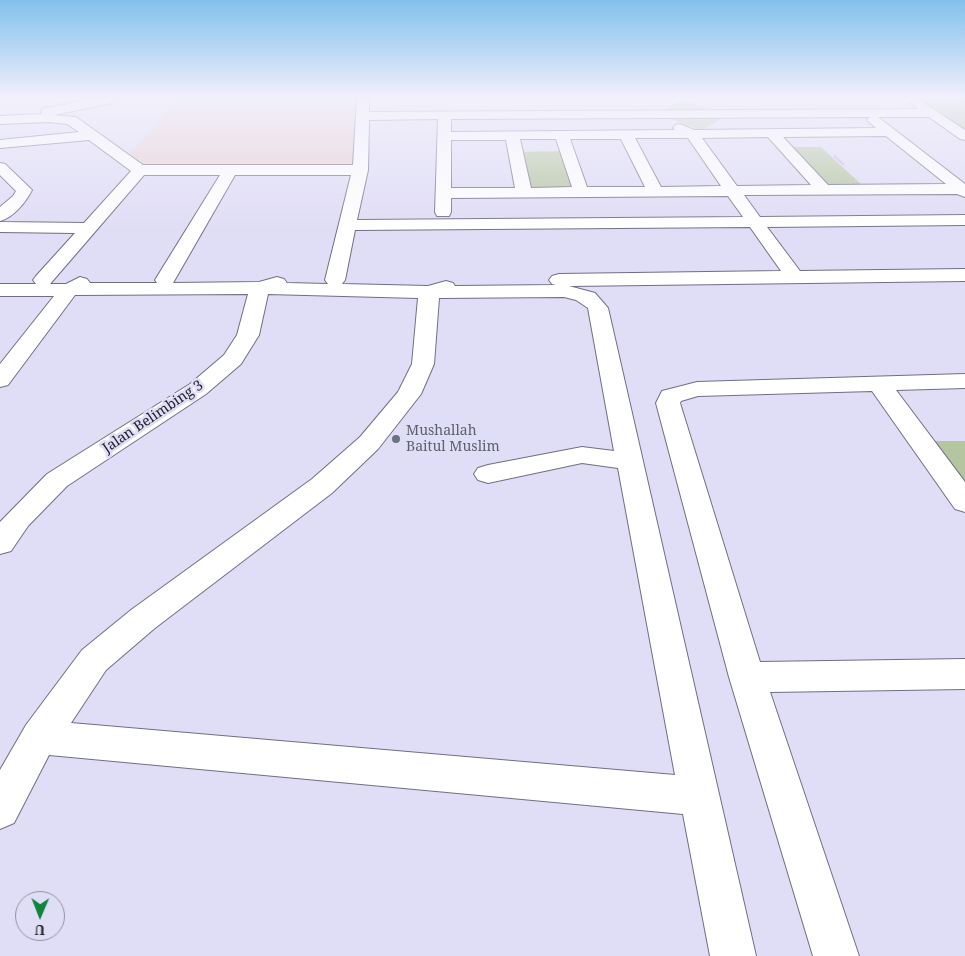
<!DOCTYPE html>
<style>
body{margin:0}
#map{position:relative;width:965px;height:956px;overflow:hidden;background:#e0ddf6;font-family:"Noto Serif",serif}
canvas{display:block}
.north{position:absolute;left:15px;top:891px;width:50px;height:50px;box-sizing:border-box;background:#e0ddf6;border:1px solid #9492a5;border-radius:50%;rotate:181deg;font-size:14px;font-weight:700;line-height:20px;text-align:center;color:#23222b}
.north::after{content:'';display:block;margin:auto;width:18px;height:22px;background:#10843c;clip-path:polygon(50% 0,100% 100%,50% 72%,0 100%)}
</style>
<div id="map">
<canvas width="965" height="956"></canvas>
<div class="north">U</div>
</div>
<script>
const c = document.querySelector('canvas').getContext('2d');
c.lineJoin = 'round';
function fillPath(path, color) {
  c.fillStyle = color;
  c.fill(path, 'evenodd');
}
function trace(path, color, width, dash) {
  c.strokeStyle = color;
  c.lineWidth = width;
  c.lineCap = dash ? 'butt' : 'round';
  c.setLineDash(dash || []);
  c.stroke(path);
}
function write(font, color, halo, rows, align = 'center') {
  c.font = font + ' "Noto Serif",serif';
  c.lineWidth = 5;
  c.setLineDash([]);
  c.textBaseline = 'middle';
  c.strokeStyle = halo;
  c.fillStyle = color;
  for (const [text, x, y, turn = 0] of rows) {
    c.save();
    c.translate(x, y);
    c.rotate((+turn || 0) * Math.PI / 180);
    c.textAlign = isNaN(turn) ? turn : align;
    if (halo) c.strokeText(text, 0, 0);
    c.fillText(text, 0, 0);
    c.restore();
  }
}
const education = new Path2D(`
 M178,99H366L352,166L136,167L125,159Z`);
const green = new Path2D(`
 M920,99H965V129Z
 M680,101L722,112L661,113Z
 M661,116H727L701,130Z
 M787,147H821L864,187L826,188Z
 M564,151L576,189H523L516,152Z
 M928,441H965V488Z`);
const path = new Path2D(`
 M834,156L844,165`);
const minor = new Path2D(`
 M91,99H118L112,103L54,115L76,117L143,165H353L357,99H369V112L918,109L911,103L918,99L965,130V140L960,139L929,117H878L965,184V197L957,194L744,195L760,217L965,215V225L767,227L800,271L965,269V281L569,286L595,293L608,308L756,956H710L683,814L49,755L14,823L0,829V770L26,725L82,650L131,610L312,479L360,437L398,392L412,364L418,298L268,294L259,335L241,364L206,394L67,486L28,526L11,551L0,554V522L47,474L190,384L224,355L237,335L248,294L75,295L8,385L0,387V364L54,296H0V284H36L33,280L36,276L75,233L0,232V222L84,223L131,171L89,140L0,148V140L79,132L67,124L49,122L0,124V116L42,114L41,112L42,109ZM870,117L867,120L876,128L694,130L680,124L675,125L673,128L675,130L451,132V119ZM438,119L435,212L437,216H449L451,212V198L728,196L743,217L357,220L368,170L369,120ZM886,136L946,184L828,185L783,137ZM768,137L811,185L737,186L702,138ZM635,138H688L721,186L661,187ZM520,139H556L572,187L531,188ZM570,139H621L645,187H587ZM451,140H506L515,188H451ZM144,175H220L155,280L157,283H90L87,279L80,277L66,284H50ZM235,175H351L325,280L328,284L287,283L284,279L277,277L259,282L173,283ZM750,227L781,271L559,274L552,276L549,280L552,284L556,285L455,286L453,283L446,281L428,286L342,284L345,280L355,230ZM564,297L576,300L588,308L614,451L582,447L488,465L478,468L474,474L478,480L488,483L582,463L618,468L675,775L71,723L106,670L155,628L332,493L378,449L421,394L434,364L439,298Z
 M0,163L5,164L32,190C26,202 13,218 0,221V207L13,196L16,191L0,175Z
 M965,374V388L896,390L965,482V512L955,509L872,391L698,396L681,401L680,403L760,662L965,659V689L770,692L859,956H813L729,677L656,403L662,391L697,382Z`);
const markers = [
 [396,439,5,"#6b7280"]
];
const streetNames = [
 ["Jalan Belimbing 3",153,417,-34]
];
const worshipNames = [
 ["Mushallah",406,431],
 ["Baitul Muslim",406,447]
];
fillPath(education, '#e9cfd2');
fillPath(green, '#b5c5a0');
trace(minor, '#716e84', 2);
trace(path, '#a09eb2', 2, [1, 1]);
fillPath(minor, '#fff');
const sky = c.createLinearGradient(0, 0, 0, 233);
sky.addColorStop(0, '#83c0ed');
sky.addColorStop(0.42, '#f1f0fb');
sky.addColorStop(1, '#f1f0fb00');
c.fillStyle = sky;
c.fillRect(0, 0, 965, 233);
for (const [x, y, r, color] of markers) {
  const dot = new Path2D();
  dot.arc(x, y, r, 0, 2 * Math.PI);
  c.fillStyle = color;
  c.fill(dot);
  trace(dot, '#e0ddf6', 2);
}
write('14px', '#23222b', '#e0ddf6', streetNames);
write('14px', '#5b616d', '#e0ddf6', worshipNames, 'left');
</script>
